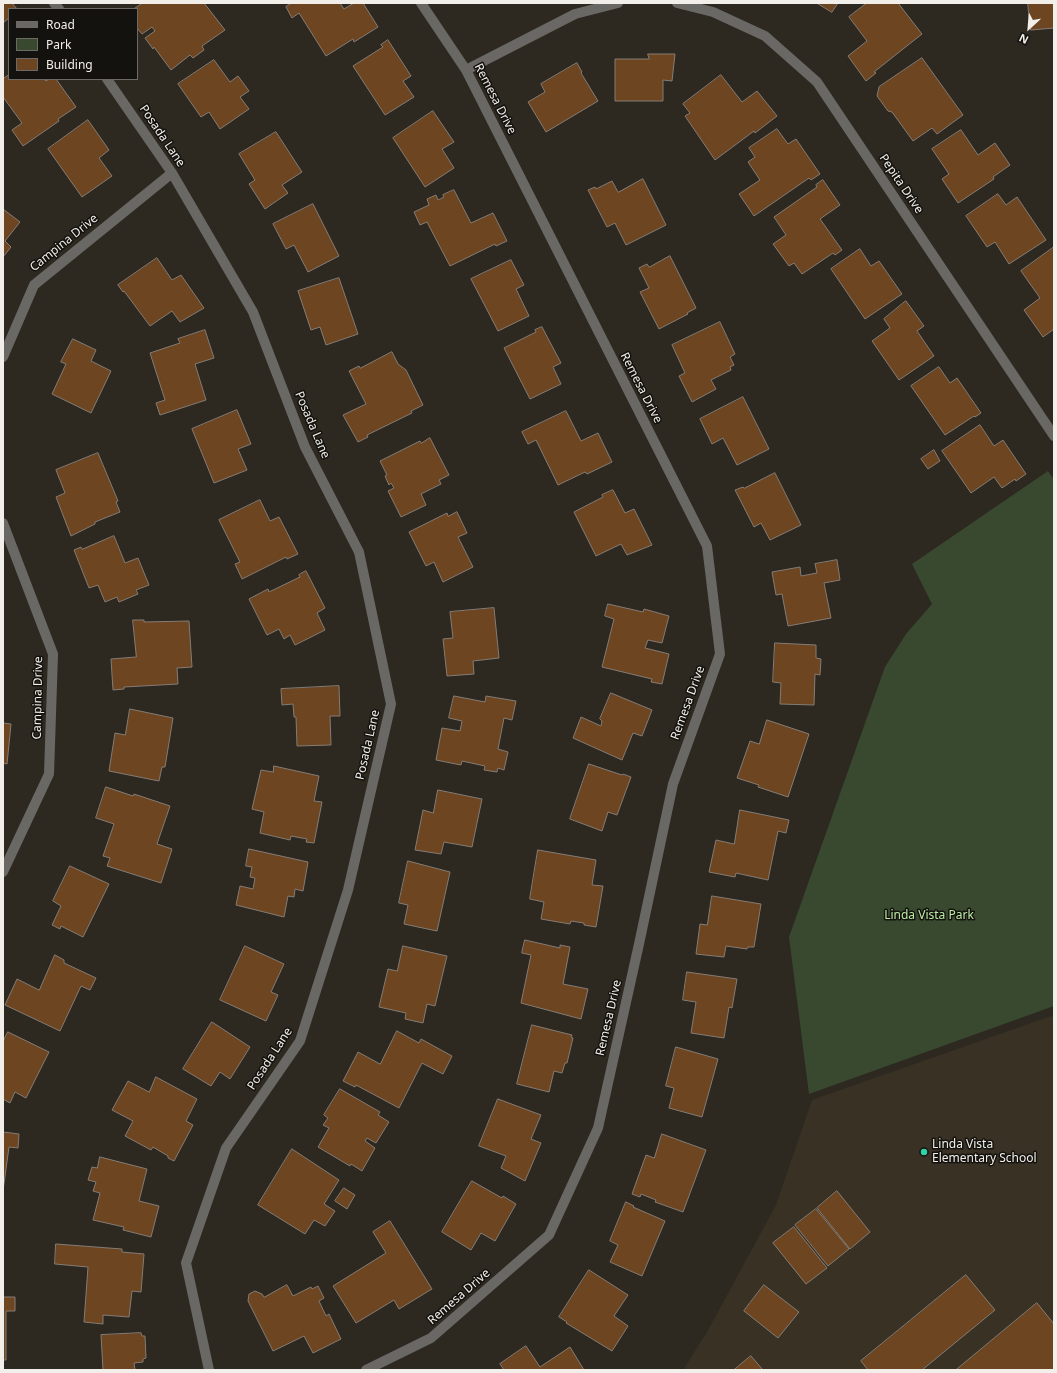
<!DOCTYPE html>
<style>
body{margin:0}
#map{position:relative;width:1057px;height:1373px;overflow:hidden;background:#2d2921;font-family:"Noto Sans",sans-serif}
canvas{display:block}
.frame{position:absolute;inset:0;border:4px solid #f2efea;pointer-events:none}
.legend{position:absolute;left:8px;top:8px;width:130px;height:72px;box-sizing:border-box;background:#14120e;border:1px solid #6d6a66;margin:0;padding:5px 7px;list-style:none;font-size:12px;color:#f2efea}
.legend li{display:flex;align-items:center;gap:8px;height:20px}
.legend b{width:20px;border:1px solid #6d6a66}
.north{position:absolute;left:1009px;top:8px;width:40px;height:40px;-webkit-text-stroke:3px #14120e;paint-order:stroke;rotate:206deg;font-size:11px;font-weight:700;line-height:16px;text-align:center;color:#f2efea}
.north::after{content:'';display:block;margin:auto;width:14px;height:18px;background:#f2efea;clip-path:polygon(50% 0,100% 100%,50% 72%,0 100%)}
</style>
<div id="map">
<canvas width="1057" height="1373"></canvas>
<div class="frame"></div>
<ul class="legend">
<li><b style="height:5px;background:#6a6864"></b>Road</li>
<li><b style="height:11px;background:#384930"></b>Park</li>
<li><b style="height:11px;background:#6d4521"></b>Building</li>
</ul>
<div class="north">N</div>
</div>
<script>
const c = document.querySelector('canvas').getContext('2d');
c.lineJoin = 'round';
function fillPath(path, color) {
  c.fillStyle = color;
  c.fill(path, 'evenodd');
}
function trace(path, color, width, dash) {
  c.strokeStyle = color;
  c.lineWidth = width;
  c.lineCap = dash ? 'butt' : 'round';
  c.setLineDash(dash || []);
  c.stroke(path);
}
function write(font, color, halo, rows, align = 'center') {
  c.font = font + ' "Noto Sans",sans-serif';
  c.lineWidth = 3;
  c.setLineDash([]);
  c.textBaseline = 'middle';
  c.strokeStyle = halo;
  c.fillStyle = color;
  for (const [text, x, y, turn = 0] of rows) {
    c.save();
    c.translate(x, y);
    c.rotate((+turn || 0) * Math.PI / 180);
    c.textAlign = isNaN(turn) ? turn : align;
    if (halo) c.strokeText(text, 0, 0);
    c.fillText(text, 0, 0);
    c.restore();
  }
}
const built = new Path2D(`
 M1054,1015V1370H683L707,1332L776,1205L812,1100Z`);
const green = new Path2D(`
 M1048,471L1054,480V1006L809,1094L789,937L885,667L906,634L932,604L912,564Z`);
const building = new Path2D(`
 M3,3H12L17,9H9V18L3,23Z
 M143,3H204L225,30L202,46L204,50L193,58L190,55L171,70L154,47L153,49L145,38L155,31L152,27L142,34L137,28V9H134Z
 M292,3H340L344,9L354,3H363L378,27L354,42L353,39L326,56L299,13L292,18L286,7Z
 M817,3H838L832,12Z
 M867,3H898L922,34L874,72L876,73L866,81L848,56L867,41L849,17Z
 M1028,3H1054V28L1031,30Z
 M388,40L411,76L403,81L414,97L385,115L353,66L383,47L381,45Z
 M648,54H675L672,81L663,80V101H615V59H649Z
 M922,58L963,115L937,134L932,128L913,141L892,112L888,111L877,96L879,87Z
 M214,60L230,82L238,76L249,91L240,97L249,109L220,129L209,112L201,117L178,84Z
 M577,63L582,72L581,73L598,101L546,132L528,102L545,92L541,84Z
 M9,75V79H44L46,81L49,79H56L76,107L58,119L59,121L23,146L12,130L22,123L3,97V79Z
 M721,75L742,102L757,91L777,116L755,133L754,131L715,160L685,116L690,113L683,104Z
 M433,111L454,142L442,149L454,168L425,187L393,138Z
 M88,120L109,150L99,158L112,176L82,197L48,149Z
 M777,129L788,144L796,139L820,174L811,180L809,178L754,216L739,194L760,180L748,162L755,157L749,148Z
 M961,130L978,155L995,143L1010,165L993,177L994,179L958,203L942,179L949,174L932,149Z
 M276,132L302,172L282,185L288,193L265,209L249,184L255,180L239,154Z
 M643,179L666,225L626,245L615,223L607,227L588,190L595,187L596,189L612,181L618,192Z
 M823,180L840,205L820,219L842,250L835,255L833,253L802,274L794,263L789,266L773,244L786,235L774,217L817,187L816,185Z
 M454,190L471,223L493,213L507,241L496,246L495,244L450,266L427,222L420,225L414,212L429,205L427,199L436,195L438,200L444,197L443,195Z
 M998,194L1006,205L1017,197L1046,240L1009,264L995,242L987,247L966,216Z
 M313,204L339,256L308,272L294,245L286,249L273,224Z
 M3,209L20,222L5,241L11,247L3,257Z
 M1054,247V329L1043,337L1024,310L1040,298L1021,271Z
 M860,249L871,266L879,261L902,294L865,319L831,269Z
 M670,256L696,308L687,313L688,314L659,329L640,292L649,288L639,268L647,264L649,267Z
 M157,258L172,280L181,275L204,308L180,322L172,311L150,326L124,291L123,292L118,285Z
 M511,260L524,285L516,289L529,316L498,331L471,279Z
 M339,278L358,334L326,345L320,327L311,330L298,291Z
 M906,301L924,326L917,331L934,356L899,380L872,341L890,328L884,319Z
 M720,322L735,354L730,357L734,365L730,367L731,370L711,380L716,389L692,402L679,376L685,373L672,345Z
 M542,327L561,363L553,367L561,384L530,399L504,348L536,332L535,330Z
 M205,330L214,358L195,364L206,400L160,415L156,403L165,400L150,353L180,343L178,339Z
 M73,339L96,350L91,361L111,371L91,413L52,394L66,364L61,362Z
 M392,352L398,364L406,370L423,405L411,411L412,413L367,435L368,437L358,442L343,415L366,404L349,371L359,366L360,368Z
 M939,367L950,383L957,378L981,413L975,417L974,416L945,435L911,386Z
 M743,397L769,449L737,465L723,438L712,444L700,419Z
 M237,410L251,444L238,449L247,470L214,483L192,429Z
 M566,411L581,441L598,433L612,462L587,474L585,472L558,485L536,440L528,444L522,432Z
 M980,425L994,446L1003,440L1026,474L1016,481L1015,479L1002,488L994,477L971,493L942,451Z
 M430,438L449,475L439,480L441,484L421,494L426,505L401,517L388,491L394,488L391,483L389,485L385,476L387,475L380,461L420,441L421,443Z
 M934,450L940,461L928,469L921,459Z
 M98,453L118,501L116,502L120,512L95,522V524L71,536L56,497L65,493L56,470Z
 M775,473L801,525L770,540L761,523L754,527L735,490L743,487L744,488Z
 M613,490L625,513L634,509L652,545L627,555L621,544L596,556L574,512L603,497L602,495Z
 M260,500L270,521L279,517L298,554L287,559L286,557L242,579L235,564L240,562L219,520Z
 M457,512L467,533L458,537L473,567L443,582L434,562L426,566L409,532L447,513L448,516Z
 M114,536L125,563L138,558L149,585L136,590L138,594L119,602L117,597L105,602L98,585L89,588L74,550L81,547L82,549Z
 M837,560L840,580L824,583L831,618L788,626L782,594L776,595L772,572L800,567L801,576L817,573L815,564Z
 M306,571L325,608L317,613L325,630L295,645L290,635L284,639L279,629L267,635L249,599L268,589L269,592L300,577L299,575Z
 M608,604L643,612L644,609L669,616L662,643L648,640L645,648L669,654L662,684L651,682L652,679L602,667L614,619L605,616Z
 M494,608L499,658L473,661L474,674L447,676L443,639L453,638L450,612Z
 M133,620H144V622L189,621L192,667L177,668L178,684L124,687V689L113,690L111,659L136,657Z
 M775,643L816,645V658L821,659L820,675L815,674L814,705L780,704L781,683L773,682Z
 M339,686L340,716H330L331,745L297,746L296,717H294L293,704L282,705L281,689Z
 M611,693L652,710L642,736L633,733L622,760L573,738L581,717L601,726L602,721L600,719Z
 M454,696L485,702L486,696L516,701L512,720L504,718L498,749L508,752L504,770L498,768L497,772L484,770L485,766L462,761L461,765L436,760L442,728L460,731L462,721L449,718Z
 M130,709L173,718L165,767H162L159,781L109,771L115,733L125,735Z
 M767,720L809,734L788,797L758,787L759,785L737,778L750,741L759,744Z
 M3,723L11,724L7,764L3,763Z
 M589,764L622,775L623,774L631,777L617,815L608,812L602,831L570,819Z
 M274,766L319,776L314,801L322,802L314,843L306,842L307,839L291,836L290,840L260,833L264,812L252,809L261,770L273,772Z
 M106,787L133,796L134,794L170,806L157,844L172,849L161,883L107,866L110,858L103,856L114,824L96,818Z
 M438,790L482,799L472,847L444,842L441,854L415,850L423,810L433,813Z
 M740,810L789,820L786,833L778,831L768,880L736,873L735,877L709,872L716,840L734,844Z
 M249,849L308,862L303,891L295,889L294,897L288,896L284,917L236,905L240,886L253,889L255,878L250,877L252,867L246,866Z
 M538,850L596,860L592,885L603,886L596,927L584,925V923L571,921L570,924L541,919L544,902L530,899Z
 M408,861L450,872L437,931L404,924L408,905L399,903Z
 M70,866L109,884L83,937L61,926L60,929L52,925L61,906L53,901Z
 M712,896L761,904L754,947H748L747,949L726,946L724,957L696,954L700,924L707,925Z
 M525,940L560,948V945L570,947L563,984L588,989L581,1019L521,1003L531,955L522,953Z
 M245,946L284,964L271,992L278,995L266,1021L220,1000Z
 M403,946L447,956L435,1006L427,1004L423,1023L405,1019L406,1013L379,1007L388,969L397,971Z
 M55,955L64,960V963L96,978L90,990L81,986L60,1031L5,1005L17,979L39,990Z
 M687,972L737,979L732,1008L729,1007L724,1038L691,1033L696,1002L683,1000Z
 M212,1022L250,1047L230,1079L220,1072L211,1086L183,1069Z
 M532,1025L572,1035L571,1037L573,1038L567,1063H565L562,1073L554,1071L549,1092L517,1084Z
 M397,1031L419,1043L421,1039L452,1056L443,1074L422,1063L399,1108L356,1085L355,1087L343,1081L358,1052L380,1064Z
 M8,1032L49,1052L26,1098L15,1092L10,1103L3,1099V1042Z
 M676,1047L718,1059L702,1117L669,1108L674,1088L666,1086Z
 M156,1077L197,1099L186,1121L193,1125L174,1161L168,1158V1156L153,1147L151,1150L125,1136L133,1121L112,1110L128,1081L149,1092Z
 M340,1089L380,1112L378,1115L389,1122L376,1143L367,1138L365,1141L375,1148L362,1171L351,1164L350,1166L318,1147L329,1128L323,1125L328,1118L324,1115Z
 M498,1099L541,1115L531,1139L541,1143L525,1181L501,1168L506,1156L479,1146Z
 M3,1132L19,1134L18,1148L9,1147L3,1191Z
 M662,1134L706,1150L683,1212L655,1202L656,1200L641,1194L640,1197L632,1194L646,1155L654,1158Z
 M292,1149L339,1180L324,1204L335,1211L325,1226L314,1220L305,1234L258,1205Z
 M100,1157L147,1169L139,1201L159,1206L151,1237L123,1230L124,1227L93,1220L100,1193L93,1191L96,1182L88,1180L92,1167L97,1168Z
 M472,1181L502,1198L503,1196L516,1204L495,1241L481,1233L471,1250L442,1232Z
 M344,1188L355,1195L347,1209L335,1201Z
 M837,1191L870,1232L850,1249L817,1208Z
 M626,1202L634,1206L633,1207L665,1221L642,1276L610,1262L618,1245L610,1241Z
 M816,1209L849,1249L828,1266L795,1225Z
 M390,1221L432,1289L399,1309L394,1300L356,1323L333,1286L386,1253L373,1232Z
 M794,1227L827,1268L806,1284L773,1243Z
 M56,1244L122,1249V1252L144,1254L141,1292L132,1291L129,1317L103,1315V1324L84,1322L88,1267L55,1264Z
 M589,1270L628,1295L614,1316L628,1326L612,1351L566,1323L567,1322L559,1317Z
 M966,1275L995,1310L922,1370H868L861,1361Z
 M287,1285L293,1296L311,1287L312,1289L318,1286L324,1298L319,1301L326,1316L329,1314L341,1339L313,1353L304,1336L273,1351L248,1301L249,1294L255,1291L262,1294L264,1297Z
 M764,1285L799,1312L778,1338L744,1311Z
 M3,1297H15V1311H6V1360H3Z
 M1037,1303L1054,1324V1370H956Z
 M141,1333L142,1336H145L146,1358L143,1359V1362L134,1363L135,1370H103L101,1335Z
 M526,1346L540,1367L570,1347L584,1370H504L500,1364Z
 M751,1356L763,1370H734Z`);
const minor = new Path2D(`
 M54,3L59,9
 M677,3L713,12L765,36L817,82L1054,436
 M466,70L575,14L618,3
 M107,79L172,173L253,312L305,447L359,552L391,704L348,890L300,1041L226,1148L186,1263L209,1370
 M3,357L34,285L172,173
 M3,523L53,654L49,774L3,872
 M366,1370L431,1338L549,1235L598,1128L639,944L673,784L720,654L707,546L466,70L421,3`);
const markers = [
 [924,1152,4,"#30d4a9"]
];
const streetNames = [
 ["Remesa Drive",495,99,63],
 ["Posada Lane",162,136,56],
 ["Pepita Drive",901,184,56],
 ["Campina Drive",64,243,-39],
 ["Remesa Drive",641,388,63],
 ["Posada Lane",312,425,67],
 ["Campina Drive",38,698,-89],
 ["Remesa Drive",688,703,-70],
 ["Posada Lane",368,745,-77],
 ["Remesa Drive",609,1018,-77],
 ["Posada Lane",270,1059,-57],
 ["Remesa Drive",459,1297,-41]
];
const parkNames = [
 ["Linda Vista Park",929,916]
];
const poiNames = [
 ["Linda Vista",932,1145],
 ["Elementary School",932,1159]
];
fillPath(built, '#383124');
fillPath(green, '#384930');
fillPath(building, '#6d4521');
trace(building, '#847c75', 1);
trace(minor, '#6a6864', 10);
for (const [x, y, r, color] of markers) {
  const dot = new Path2D();
  dot.arc(x, y, r, 0, 2 * Math.PI);
  c.fillStyle = color;
  c.fill(dot);
  trace(dot, '#14120e', 1.5);
}
write('12px', '#f2efea', '#14120e', streetNames);
write('12px', '#bbeba5', '#14120e', parkNames);
write('12px', '#f2efea', '#14120e', poiNames, 'left');
</script>
